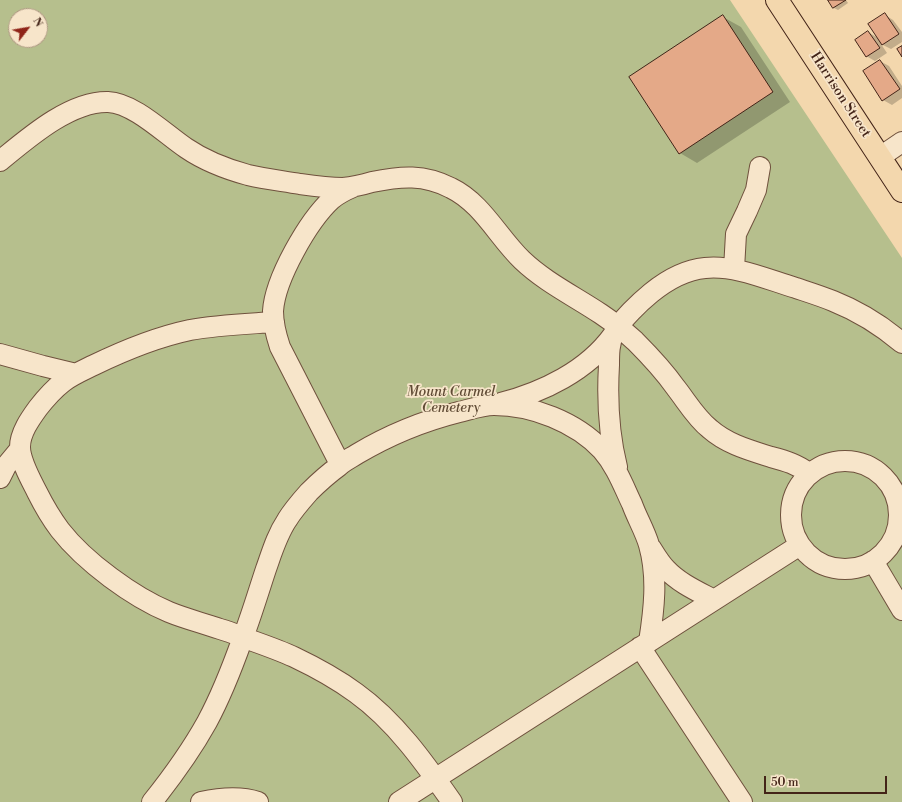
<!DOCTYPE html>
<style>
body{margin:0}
#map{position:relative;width:902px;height:802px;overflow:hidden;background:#f3d7ad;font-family:"Libre Bodoni",serif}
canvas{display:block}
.north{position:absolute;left:8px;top:8px;width:40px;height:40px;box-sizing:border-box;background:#f7e5ca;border:1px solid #af9883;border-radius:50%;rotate:59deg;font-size:11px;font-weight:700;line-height:16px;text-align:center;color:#432418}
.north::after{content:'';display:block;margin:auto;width:14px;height:18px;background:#8f2418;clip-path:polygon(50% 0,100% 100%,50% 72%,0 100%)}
.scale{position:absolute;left:764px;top:776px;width:123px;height:18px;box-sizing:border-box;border:2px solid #432418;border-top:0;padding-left:5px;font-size:12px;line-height:14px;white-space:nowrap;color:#432418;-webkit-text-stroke:3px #f7e5ca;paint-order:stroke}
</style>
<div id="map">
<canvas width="902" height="802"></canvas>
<div class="north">N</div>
<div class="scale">50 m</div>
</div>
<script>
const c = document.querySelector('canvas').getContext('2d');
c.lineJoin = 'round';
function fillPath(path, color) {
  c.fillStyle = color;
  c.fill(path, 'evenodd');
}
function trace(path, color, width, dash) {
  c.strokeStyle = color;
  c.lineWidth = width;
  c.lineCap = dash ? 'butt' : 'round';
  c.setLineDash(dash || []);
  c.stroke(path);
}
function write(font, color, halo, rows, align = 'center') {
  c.font = font + ' "Libre Bodoni",serif';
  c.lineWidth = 3.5;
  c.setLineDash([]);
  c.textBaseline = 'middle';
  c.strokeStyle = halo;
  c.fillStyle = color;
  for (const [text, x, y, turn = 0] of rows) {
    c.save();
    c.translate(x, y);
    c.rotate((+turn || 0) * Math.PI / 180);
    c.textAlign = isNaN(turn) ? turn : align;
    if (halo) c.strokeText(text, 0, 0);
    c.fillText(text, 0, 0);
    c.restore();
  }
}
const green = new Path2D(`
 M0,0H730L902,258V802H0ZM16,16H40V40H16Z`);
const shadow = new Path2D(`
 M829,0H846L848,3L838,10L834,8Z
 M885,15L893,20L902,32V42L891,49L881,44L887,53L875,61L866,56L868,32L878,38Z
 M723,17L741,27L790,102L697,163L680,153Z
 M880,61L889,66L902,86V98L892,105L883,100Z`);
const building = new Path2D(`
 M828,0H846L833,8Z
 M885,13L899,34L882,45L868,24Z
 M723,15L773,92L679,154L629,77Z
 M868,31L880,48L866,57L855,40Z
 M902,46V57L897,49Z
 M880,60L900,89L882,101L863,71Z`);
const minor = new Path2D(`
 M880,157L902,142
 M0,161C28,138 70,101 108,102C134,103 165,134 186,148C205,161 226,169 248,175C265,179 283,181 300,184C314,186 329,188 343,188C353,187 362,185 372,182C401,176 424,174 451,188C482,203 498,237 522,260C545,282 574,296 601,314C613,322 624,331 635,341C650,356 664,371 676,388C687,402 696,418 710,429C727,444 749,450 771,457C786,461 797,464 810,474
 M734,269L736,234L747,211L756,190L760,167
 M274,322C246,324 217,325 190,330C157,337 125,350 94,365C84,370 72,375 63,382C54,389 45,399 38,408C30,419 20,433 20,447C20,461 31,480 37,492C44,506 51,518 60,530C85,562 133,597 169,612C186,619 203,623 220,629C231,632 242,637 253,641C267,646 281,651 294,657C315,667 337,679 356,693C395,721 424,762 452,802
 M0,354L43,366L76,374
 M501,403C543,392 587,371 613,335
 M791 515a54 54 0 1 1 108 0a54 54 0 1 1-108 0Z
 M340,464L280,347C276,335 273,324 273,311C275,279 308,221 332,199C338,194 346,190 353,187
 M617,467C609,435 607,399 609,365C609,354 609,343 614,333C621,320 640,302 651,293C667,280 684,270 705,268C736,265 766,279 796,288C808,292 821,296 833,301C858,311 881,325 902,343
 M0,478L6,466L20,449
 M651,548C656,556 660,563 666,569C679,583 697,591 714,600
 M873,561L902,610
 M640,647L742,802
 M152,802C172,777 192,749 207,722C221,696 232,668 242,640C251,617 258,593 266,569C272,552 277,535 287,520C293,510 301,501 309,492C318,483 328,474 339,466C344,461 351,458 357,454C389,435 423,421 459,412C471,409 483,405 494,405C532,405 576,422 602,450C616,466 623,485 632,504C637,518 645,531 649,545C658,577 654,610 649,642
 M201,802C220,798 240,796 258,802
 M399,802L800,545`);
const major = new Path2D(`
 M777,0L902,191`);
const streetNames = [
 ["Harrison Street",840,95,57]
];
const parkNames = [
 ["Mount Carmel",451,393],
 ["Cemetery",451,409]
];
fillPath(green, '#b6bf8d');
fillPath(shadow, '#0003');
fillPath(building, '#e4a988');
trace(building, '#432418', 1);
trace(minor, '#6f513d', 22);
trace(major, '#432418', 24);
trace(minor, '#f7e5ca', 20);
trace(major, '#f3d7ad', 22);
write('14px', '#432418', '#f7e5ca', streetNames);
write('italic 14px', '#604b35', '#f7e5ca', parkNames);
</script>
